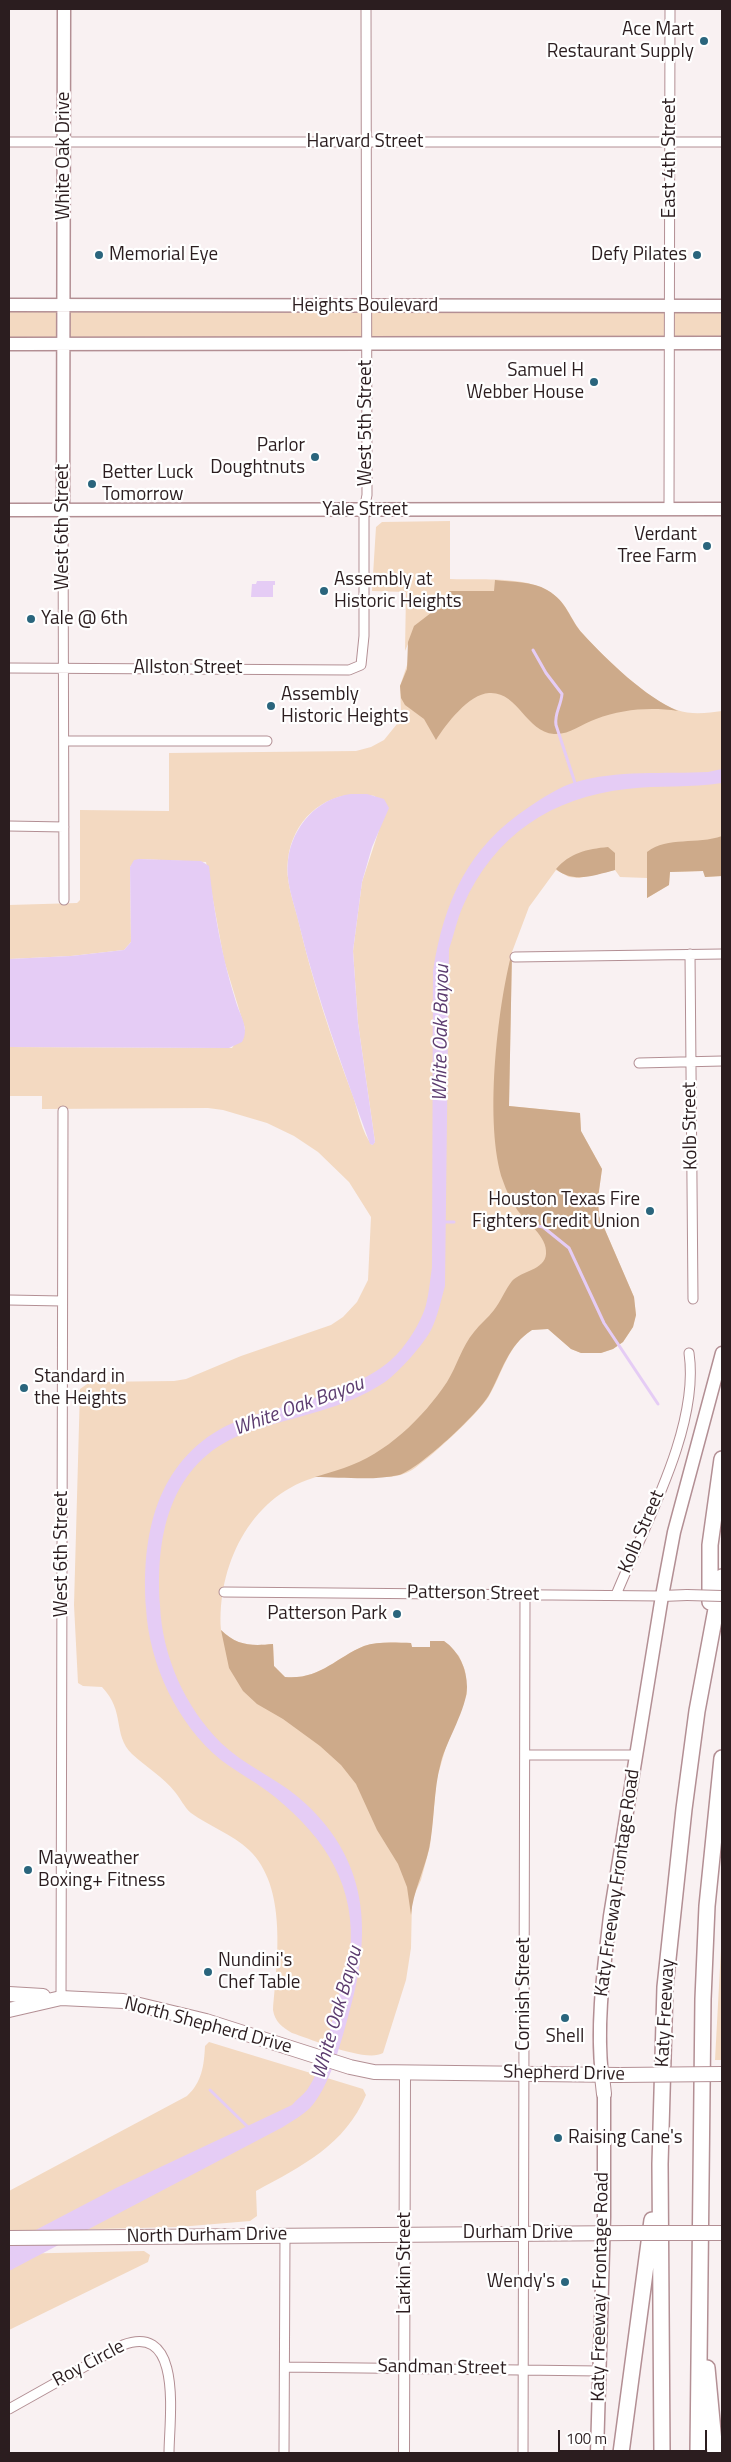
<!DOCTYPE html>
<style>
body{margin:0}
#map{position:relative;width:731px;height:2462px;overflow:hidden;background:#f9f1f2;font-family:"Titillium Web",sans-serif}
canvas{display:block}
.frame{position:absolute;inset:0;border:10px solid #2b1d1f;pointer-events:none}
.scale{position:absolute;left:558px;top:2430px;width:149px;height:22px;box-sizing:border-box;border:2px solid #2b1d1f;border-top:0;padding-left:6px;font-size:15px;line-height:18px;white-space:nowrap;color:#2b1d1f;-webkit-text-stroke:4px #fff;paint-order:stroke}
</style>
<div id="map">
<canvas width="731" height="2462"></canvas>
<div class="frame"></div>
<div class="scale">100 m</div>
</div>
<script>
const c = document.querySelector('canvas').getContext('2d');
c.lineJoin = 'round';
function fillPath(path, color) {
  c.fillStyle = color;
  c.fill(path, 'evenodd');
}
function trace(path, color, width, dash) {
  c.strokeStyle = color;
  c.lineWidth = width;
  c.lineCap = dash ? 'butt' : 'round';
  c.setLineDash(dash || []);
  c.stroke(path);
}
function write(font, color, halo, rows, align = 'center') {
  c.font = font + ' "Titillium Web",sans-serif';
  c.lineWidth = 4.5;
  c.setLineDash([]);
  c.textBaseline = 'middle';
  c.strokeStyle = halo;
  c.fillStyle = color;
  for (const [text, x, y, turn = 0] of rows) {
    c.save();
    c.translate(x, y);
    c.rotate((+turn || 0) * Math.PI / 180);
    c.textAlign = isNaN(turn) ? turn : align;
    if (halo) c.strokeText(text, 0, 0);
    c.fillText(text, 0, 0);
    c.restore();
  }
}
const green = new Path2D(`
 M9,312L722,313V340L9,339Z
 M450,521V579C478,580 522,576 547,590C568,602 569,618 583,634C603,656 649,701 677,710C691,715 708,713 722,711V876L705,877L703,871L670,872L669,885L647,898V878L620,877L615,870L579,878L569,877L556,870L529,907L512,952L509,1106L580,1113L581,1131L602,1169L598,1198L599,1216L634,1297L636,1315L633,1327L623,1342L613,1349L601,1353H581L571,1349L548,1329L532,1330C508,1345 503,1372 489,1396C478,1414 430,1458 412,1470C405,1474 398,1476 390,1477C373,1477 327,1473 313,1478C249,1498 217,1567 221,1630C237,1646 252,1646 273,1644L274,1666L285,1677C320,1680 335,1658 364,1646C378,1641 397,1643 411,1643L412,1647H430V1641H444L459,1656L465,1670L467,1694L446,1747L437,1778L430,1846L421,1880L412,1900L411,1948L406,1980L383,2053C366,2063 311,2039 292,2033C282,2027 275,2022 273,2010C277,1962 288,1887 249,1850C232,1834 209,1826 191,1813C184,1807 181,1799 175,1792C163,1777 146,1767 132,1754C112,1734 126,1712 102,1687L83,1686L78,1683L74,1605L80,1389L90,1382L174,1381L186,1379L241,1356L331,1325L343,1317L357,1302L368,1280L371,1217L349,1182L318,1152L294,1136L267,1123L223,1110L208,1108L42,1109V1096H9V1047L232,1048L245,1029L224,960L206,862L139,859L130,867L131,942L124,950L71,956L9,959V905L77,903L80,900V810L169,811V753L356,751L371,747L384,740L397,724L401,711L400,686L408,662V644L405,651L406,592L372,591L376,527L382,522ZM359,794L375,796L379,830L362,882L353,951L358,1023L375,1142L372,1145C362,1133 358,1111 353,1096C331,1038 312,980 298,919C293,900 285,879 288,859C293,821 321,795 359,794Z
 M722,1930V2060H715Z
 M209,2042L363,2089L366,2095C345,2145 302,2166 256,2191L257,2216L250,2221L179,2227L9,2231V2191L187,2096C202,2082 204,2066 205,2046Z
 M144,2251L150,2255L148,2262L9,2330V2254Z`);
const forest = new Path2D(`
 M495,580C512,582 532,581 547,590C568,602 569,619 583,634C608,661 645,697 678,711C650,707 623,709 596,719C582,724 569,735 554,734C525,731 518,691 489,693C469,694 446,724 436,740L424,719L405,705L401,698L400,686L407,669L408,642L414,626L449,599V591H494Z
 M722,836V876L705,877L703,871L670,872L669,885L647,898V852C668,836 697,845 722,836Z
 M608,847L615,853V870C595,875 574,884 556,869C570,853 587,849 608,847Z
 M512,952L509,1106L580,1113L581,1131L602,1169L598,1198L599,1216L634,1297L636,1315L633,1327L623,1342L613,1349L601,1353H581L571,1349L548,1329L532,1330C508,1345 502,1372 489,1395C479,1413 418,1470 399,1475C375,1481 340,1477 315,1477C325,1474 335,1471 344,1468C386,1454 423,1418 447,1382C457,1366 462,1346 474,1332C480,1324 488,1318 494,1310C501,1301 505,1290 512,1281C521,1271 545,1270 546,1254C548,1236 525,1222 516,1208C511,1200 506,1190 503,1181C484,1126 497,1009 512,952Z
 M221,1630C237,1646 252,1646 273,1644L274,1666L285,1677C320,1680 335,1658 364,1646C378,1641 397,1643 411,1643L412,1647H430V1641H444C459,1651 467,1669 467,1687C467,1708 447,1740 441,1762C433,1791 435,1820 429,1849C424,1871 413,1892 411,1915L407,1887L398,1864L377,1830L356,1784L341,1765L320,1746L283,1719L257,1704L243,1691L229,1668Z`);
const water = new Path2D(`
 M257,581H275V585H273V597H251L252,584H256Z
 M722,769V783C691,788 659,785 627,789C552,797 494,835 463,906C457,919 454,935 449,949L445,1286C441,1300 438,1315 432,1328C425,1343 399,1372 385,1382C345,1409 296,1416 251,1431C172,1457 155,1531 160,1605C162,1656 185,1707 221,1743C244,1765 274,1777 298,1797C370,1858 373,1933 348,2017C340,2045 330,2086 310,2108C303,2115 292,2121 283,2127L9,2271V2244L116,2188L292,2105C296,2100 303,2095 307,2090C324,2066 329,2030 337,2002C341,1987 348,1971 350,1955C357,1886 326,1839 275,1797C258,1783 238,1773 221,1760C177,1724 149,1664 146,1608C141,1536 156,1462 226,1426C248,1415 275,1410 298,1403C330,1393 366,1382 391,1360C405,1348 421,1323 426,1305C429,1293 430,1280 432,1267L433,971C444,901 468,847 529,807C544,797 559,787 576,782C615,770 667,774 708,772Z
 M351,794H367L384,799L389,808L372,847L362,882L353,951L358,1023L375,1142L373,1145L370,1144C344,1071 317,999 299,924C294,903 285,881 288,860C292,827 317,798 351,794Z
 M139,859L201,861L209,866C214,913 222,957 236,1002C240,1015 250,1029 242,1042L229,1048L9,1047V959L71,956L124,950L131,942L130,867L134,860Z`);
const stream = new Path2D(`
 M533,650L546,673L562,694C561,706 554,714 556,725L576,786
 M442,1222H454
 M477,1222L527,1224L543,1227L569,1248L604,1323L658,1404
 M210,2090L249,2128`);
const minor = new Path2D(`
 M9,142H722
 M669,509L670,9
 M63,510L64,900
 M9,668L349,670L361,665L364,636V510L367,495L366,9
 M64,741H267
 M9,826L64,827
 M690,954L693,1299
 M515,957L722,954
 M639,1063L722,1061
 M9,1300L62,1301
 M224,1592L662,1596
 M616,1595C644,1526 700,1427 689,1353
 M525,1755H636
 M61,1998L63,1111
 M285,2367L599,2371
 M9,2409L123,2345C184,2322 169,2421 169,2453
 M284,2453L285,2235
 M523,2453L525,1595`);
const tertiary = new Path2D(`
 M662,1596L687,1595
 M404,2453L405,2072`);
const secondary = new Path2D(`
 M9,305L722,306
 M9,344L722,343
 M9,510L722,509
 M63,510L64,9
 M602,2076C596,2023 604,1968 610,1916L662,1596L674,1532L722,1353
 M597,2453L604,2217V2094`);
const primary = new Path2D(`
 M9,1994L43,1996
 M9,2010L61,1998L123,2001L206,2021L350,2067L374,2072L619,2075
 M602,2076L604,2094
 M9,2238L631,2233`);
const motorway = new Path2D(`
 M710,1602V1545L722,1459
 M707,2368L715,2453
 M621,2453L652,2220
 M662,2453L660,2164L665,1987L684,1809L697,1711L722,1577
 M698,2453L703,1999L707,1906L722,1758`);
const tertiaryBridge = new Path2D(`
 M687,1595L722,1596`);
const primaryBridge = new Path2D(`
 M619,2075L722,2074
 M631,2233H722`);
const markers = [
 [704,41,5,"#2a657d"],
 [99,255,5,"#2a657d"],
 [697,255,5,"#2a657d"],
 [594,382,5,"#2a657d"],
 [315,457,5,"#2a657d"],
 [92,484,5,"#2a657d"],
 [707,546,5,"#2a657d"],
 [324,591,5,"#2a657d"],
 [31,619,5,"#2a657d"],
 [271,706,5,"#2a657d"],
 [650,1211,5,"#2a657d"],
 [24,1388,5,"#2a657d"],
 [397,1614,5,"#2a657d"],
 [28,1870,5,"#2a657d"],
 [208,1972,5,"#2a657d"],
 [565,2018,5,"#2a657d"],
 [558,2138,5,"#2a657d"],
 [565,2282,5,"#2a657d"]
];
const poiNames = [
 ["Ace Mart",694,30,"right"],
 ["Restaurant Supply",694,52,"right"],
 ["Memorial Eye",109,255],
 ["Defy Pilates",687,255,"right"],
 ["Samuel H",584,371,"right"],
 ["Webber House",584,393,"right"],
 ["Parlor",305,446,"right"],
 ["Doughtnuts",305,468,"right"],
 ["Better Luck",102,473],
 ["Tomorrow",102,495],
 ["Verdant",697,535,"right"],
 ["Tree Farm",697,557,"right"],
 ["Assembly at",334,580],
 ["Historic Heights",334,602],
 ["Yale @ 6th",41,619],
 ["Assembly",281,695],
 ["Historic Heights",281,717],
 ["Houston Texas Fire",640,1200,"right"],
 ["Fighters Credit Union",640,1222,"right"],
 ["Standard in",34,1377],
 ["the Heights",34,1399],
 ["Patterson Park",387,1614,"right"],
 ["Mayweather",38,1859],
 ["Boxing+ Fitness",38,1881],
 ["Nundini's",218,1961],
 ["Chef Table",218,1983],
 ["Shell",565,2037,"center"],
 ["Raising Cane's",568,2138],
 ["Wendy's",555,2282,"right"]
];
const streetNames = [
 ["Harvard Street",365,142],
 ["White Oak Drive",64,156,-90],
 ["East 4th Street",670,158,-90],
 ["Heights Boulevard",365,306],
 ["West 5th Street",366,423,-90],
 ["Yale Street",365,510],
 ["West 6th Street",63,527,-90],
 ["Allston Street",188,668],
 ["Kolb Street",691,1126,-91],
 ["Kolb Street",642,1532,-67],
 ["West 6th Street",62,1554,-90],
 ["Patterson Street",473,1594,1],
 ["Katy Freeway Frontage Road",618,1883,-82],
 ["Cornish Street",524,1994,-90],
 ["Katy Freeway",666,2013,-87],
 ["North Shepherd Drive",208,2026,15],
 ["Shepherd Drive",564,2074,1],
 ["Durham Drive",518,2233],
 ["North Durham Drive",207,2236,-1],
 ["Larkin Street",405,2263,-90],
 ["Katy Freeway Frontage Road",601,2287,-89],
 ["Roy Circle",89,2364,-28],
 ["Sandman Street",442,2368,1]
];
const waterNames = [
 ["White Oak Bayou",442,1033,-89],
 ["White Oak Bayou",299,1407,-20],
 ["White Oak Bayou",338,2013,-74]
];
fillPath(green, '#f3d9c1');
fillPath(forest, '#cdaa8a');
fillPath(water, '#e5ccf5');
trace(stream, '#e5ccf5', 3);
trace(minor, '#b38f94', 11);
trace(tertiary, '#b38f94', 12);
trace(secondary, '#b38f94', 15);
trace(primary, '#b38f94', 16);
trace(motorway, '#b38f94', 18);
trace(minor, '#fff', 9);
trace(tertiary, '#fff', 10);
trace(secondary, '#fff', 12);
trace(primary, '#fff', 14);
trace(motorway, '#fff', 15);
trace(tertiaryBridge, '#b38f94', 12, []);
trace(primaryBridge, '#b38f94', 16, []);
trace(tertiaryBridge, '#fff', 10);
trace(primaryBridge, '#fff', 14);
for (const [x, y, r, color] of markers) {
  const dot = new Path2D();
  dot.arc(x, y, r, 0, 2 * Math.PI);
  c.fillStyle = color;
  c.fill(dot);
  trace(dot, '#fff', 2);
}
write('19px', '#2b1d1f', '#fff', poiNames, 'left');
write('19px', '#2b1d1f', '#fff', streetNames);
write('italic 20px', '#5c3c6f', '#fff', waterNames);
</script>
